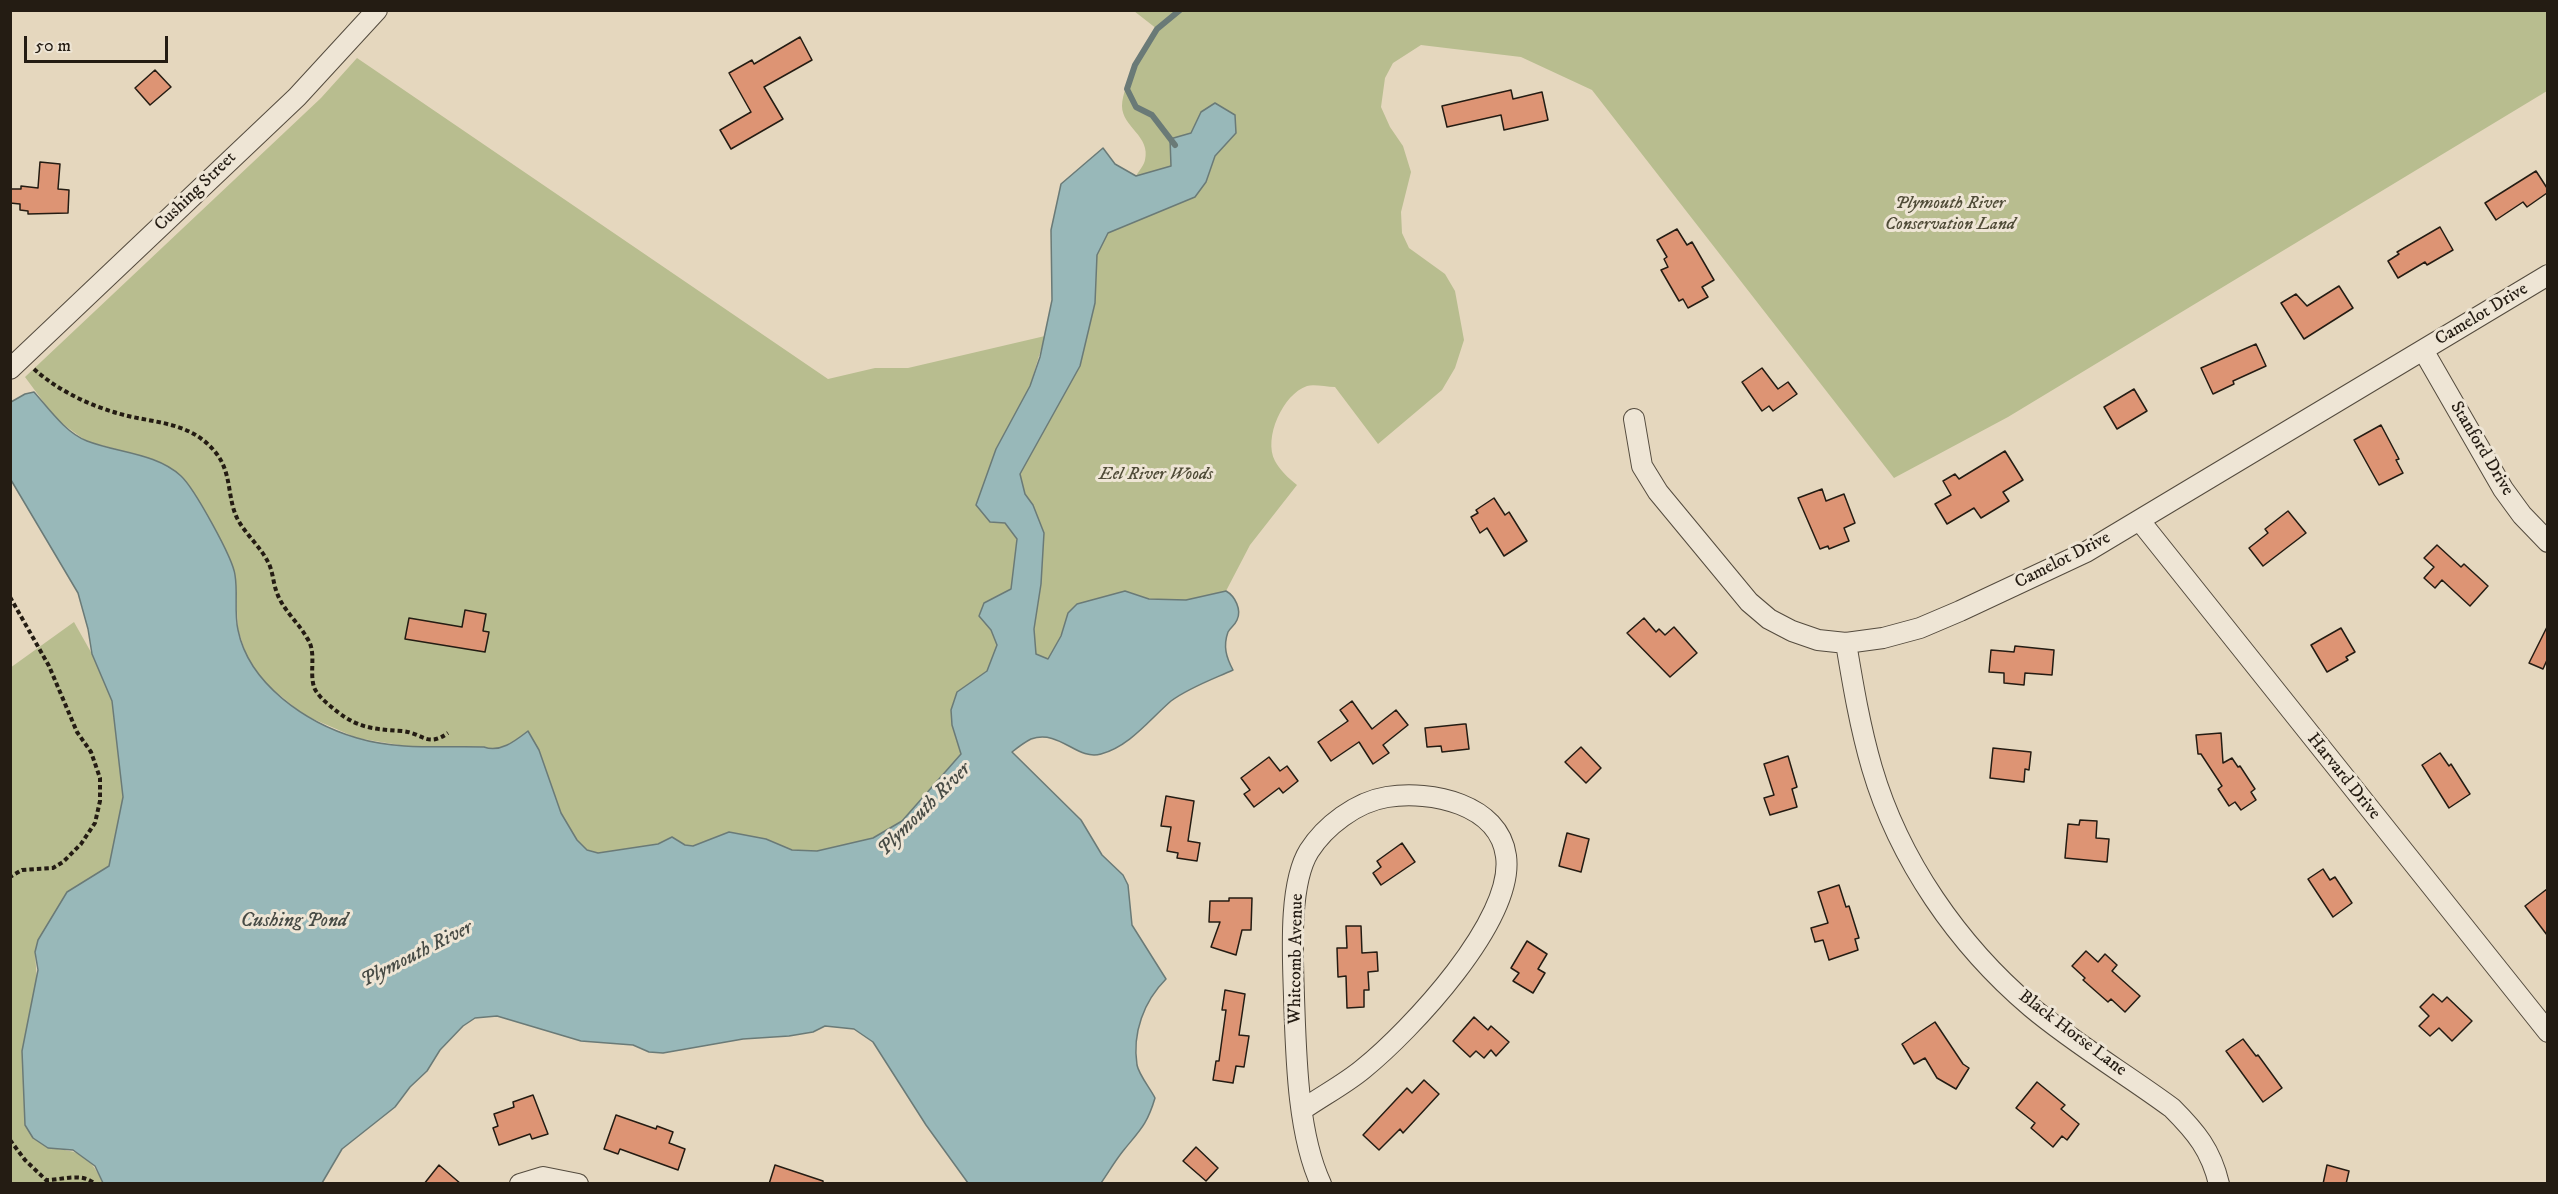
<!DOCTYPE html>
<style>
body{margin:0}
#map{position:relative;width:2558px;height:1194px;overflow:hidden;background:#e5d7be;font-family:"IM FELL DW Pica",serif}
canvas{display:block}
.frame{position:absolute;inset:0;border:12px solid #241c13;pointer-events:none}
.scale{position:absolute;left:24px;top:36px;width:144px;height:27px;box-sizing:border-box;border:3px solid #241c13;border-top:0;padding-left:8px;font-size:18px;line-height:21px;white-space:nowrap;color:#241c13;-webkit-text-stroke:4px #eee5d5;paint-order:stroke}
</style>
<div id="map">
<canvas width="2558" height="1194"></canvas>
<div class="frame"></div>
<div class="scale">50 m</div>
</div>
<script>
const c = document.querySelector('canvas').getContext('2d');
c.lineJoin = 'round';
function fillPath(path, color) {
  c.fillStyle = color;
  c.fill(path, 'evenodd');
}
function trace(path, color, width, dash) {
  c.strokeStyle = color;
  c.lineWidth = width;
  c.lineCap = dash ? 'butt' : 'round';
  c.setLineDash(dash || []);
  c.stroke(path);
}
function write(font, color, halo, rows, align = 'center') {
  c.font = font + ' "IM FELL DW Pica",serif';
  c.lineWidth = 6;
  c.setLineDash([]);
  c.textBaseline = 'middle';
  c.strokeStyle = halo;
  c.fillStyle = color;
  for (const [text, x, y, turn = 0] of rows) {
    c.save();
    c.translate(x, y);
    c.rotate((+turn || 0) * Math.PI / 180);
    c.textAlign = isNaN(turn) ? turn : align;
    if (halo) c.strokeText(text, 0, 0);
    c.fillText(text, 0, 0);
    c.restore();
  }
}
const green = new Path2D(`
 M1134,11H2547V91L2008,417L1894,478L1592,90L1521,57L1421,45L1393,63L1385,78L1381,107L1390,127L1403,146L1411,172L1401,212L1402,233L1409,248L1445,274L1455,291L1464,340L1455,368L1442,390L1378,444L1335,387C1326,387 1314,384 1307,386C1283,394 1263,438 1275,461C1279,469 1289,479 1297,485L1250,545L1226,591L1186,600L1149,599L1125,591L1068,613L1061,636L1048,659L1035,654L1034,629L1041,584L1044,533L1033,505L1025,494L1020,474L1080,366L1095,303L1097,255L1108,233L1144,217L1206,182L1215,156L1236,133L1201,112L1191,133L1172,166L1136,176C1139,171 1144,165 1145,160C1151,136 1122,127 1122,106C1123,83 1145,48 1157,29Z
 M357,58L828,379L875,368H908L1045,336L1030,386L996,449L1005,523L1017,539L1012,589L984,603L997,645L987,671L957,692L952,725L961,754L902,821L873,838L818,851L792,850L766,839L729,832L693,846L685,845L672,837L658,844L598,853L587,850L577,840L561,813L539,750L528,732C515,741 500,753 484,747L405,746L357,738L304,715L265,683L248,661L238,629L235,573L152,459L86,441L56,419L25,377L321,98Z
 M74,622L92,654L112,701L123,797L109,866L67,892L35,952L48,1148C80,1151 89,1154 103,1183H11L10,668Z`);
const water = new Path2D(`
 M1215,103L1235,115L1236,133L1215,156L1206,182L1195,197L1108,233L1097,255L1095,303L1080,366L1020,474L1025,494L1033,505L1044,533L1041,584L1034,629L1036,654L1048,659L1061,636L1068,613L1077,604L1125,591L1149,599L1186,600L1226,591C1235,596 1242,610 1237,620C1235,625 1230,628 1228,632C1223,646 1226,657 1233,670C1213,679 1188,688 1171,701C1149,720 1130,746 1101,754C1077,761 1060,729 1031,739C1025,742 1017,748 1012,752L1081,820L1102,855L1123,875L1128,885L1132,925L1166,979C1144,1001 1132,1033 1137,1065C1139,1075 1150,1088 1155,1098C1147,1125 1140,1130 1123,1151C1115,1161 1108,1173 1101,1183H968L926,1125L873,1042L854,1029L825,1026L813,1032L789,1036L743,1039L663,1053L649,1052L633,1045L581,1041L497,1016L475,1018L463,1026L440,1050L427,1071L410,1087L395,1107L342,1149L322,1183H103L95,1166L73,1150L48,1148L33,1138L25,1125L22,1051L38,970L35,952L38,940L67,892L109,866L123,797L112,701L92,654L88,629L78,593L11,480V402L25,394L34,392C49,409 66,433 87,441C118,453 156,453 181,476C194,488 233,558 235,575C238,593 234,612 238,630C249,684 306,723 357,738C397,750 442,746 484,747C500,753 515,741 528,731L539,750L561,813L577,840L587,850L598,853L658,844L672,837L685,845L693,846L729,832L766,839L792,850L817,851L873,838L902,821L961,754L952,725L951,710L957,692L987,671L997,645L991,630L979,616L984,603L1011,589L1017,539L1005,523L990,522L976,505L996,449L1030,386L1040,357L1052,300L1051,230L1061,184L1103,148L1115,164L1136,176L1171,166L1170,139L1191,133L1201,112Z`);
const stream = new Path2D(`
 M1175,145L1152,115L1136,107L1127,89L1135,65L1157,29L1180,10`);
const building = new Path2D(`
 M800,37L812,60L764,87L783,119L731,149L720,130L751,112L729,73L752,60L754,64Z
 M155,70L171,87L150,105L135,88Z
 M1511,90L1513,99L1542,92L1548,120L1504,130L1501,115L1447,127L1442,106Z
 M40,162L60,164L58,189L69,190L68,213L28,214V211L20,210V204L10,203V189H21V186L38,188Z
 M2536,171L2547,188V193L2527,207L2523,202L2496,220L2485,203Z
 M2440,227L2453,250L2427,265L2425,262L2398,278L2388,261L2399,254L2397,252Z
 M1677,229L1687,245L1692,242L1714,280L1702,287L1708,297L1688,308L1683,299L1679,301L1661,270L1668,267L1664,259L1667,257L1657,240Z
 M2339,286L2353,308L2304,339L2281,303L2296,294L2307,306Z
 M2256,344L2266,366L2233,381L2234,384L2213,394L2201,368Z
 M1762,368L1778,389L1788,382L1797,394L1773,411L1769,406L1762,411L1742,382Z
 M2134,389L2147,411L2117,429L2104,407Z
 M2381,425L2399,459L2396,460L2403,473L2379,485L2354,440Z
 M2005,451L2023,480L2003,492L2009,501L1981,518L1974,508L1947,524L1935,504L1951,495L1943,481L1955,474L1959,479Z
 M1822,489L1826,501L1844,494L1855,523L1844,528L1849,541L1829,549L1828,546L1820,549L1798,498Z
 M1494,498L1505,515L1509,512L1527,541L1504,556L1487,528L1480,533L1471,517L1478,513L1476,510Z
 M2288,511L2306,533L2263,566L2249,548L2268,533L2265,529Z
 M2437,545L2461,567L2464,564L2488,586L2470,606L2442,580L2435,588L2424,578L2434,567L2424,558Z
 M465,610L486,614L483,631L489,632L485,652L405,639L409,618L462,627Z
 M1644,618L1656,632L1659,629L1665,635L1674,627L1697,653L1670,677L1627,633Z
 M2547,627V660L2543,669L2529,663Z
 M2341,628L2355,652L2346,657L2348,660L2327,672L2311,645Z
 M2015,646L2054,650L2052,675L2025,673L2024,685L2004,683V673L1989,672L1991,650L2014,652Z
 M1352,701L1372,729L1396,710L1408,725L1383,745L1389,753L1373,764L1359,742L1331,761L1318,742L1348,721L1340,710Z
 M1464,724H1466L1469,749L1442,752L1441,746L1427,747L1425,728Z
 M2221,733L2223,763L2232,758L2238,767L2240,766L2255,789L2251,792L2256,800L2241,810L2235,802L2229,806L2218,789L2222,786L2201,754H2198L2196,735Z
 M1581,747L1601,768L1586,783L1565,762Z
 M1993,748L2031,752L2029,770L2025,769L2024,782L1990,778Z
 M2440,753L2449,766L2451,764L2470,794L2449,808L2422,765Z
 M1788,756L1797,787L1792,789L1797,807L1770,815L1764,798L1774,795L1764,764Z
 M1269,757L1280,771L1287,766L1298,781L1283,793L1279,788L1254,807L1244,794L1250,790L1241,778Z
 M1166,796L1194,801L1188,841L1200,843L1197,861L1177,858L1178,853L1167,851L1171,827L1161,826Z
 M2080,820L2097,821L2096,838L2109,839L2107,862L2065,858L2068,824L2079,825Z
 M1567,833L1589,839L1581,872L1559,866Z
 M1402,843L1415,862L1381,885L1373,873L1381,867L1377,861Z
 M2323,869L2330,880L2335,877L2352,903L2333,917L2308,879Z
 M1839,885L1846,907L1849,906L1859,938L1855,939L1858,950L1829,960L1823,940L1815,942L1811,928L1828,923L1818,892Z
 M2547,889V935L2525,906Z
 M1229,898H1252L1251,930H1242L1236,955L1211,947L1220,922H1209L1210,901H1229Z
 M1346,926H1361L1362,953L1377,952L1378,971L1368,972L1369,990H1364V1007L1347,1008L1346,976L1338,977L1337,948H1347Z
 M1527,941L1547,954L1538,969L1545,973L1533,993L1513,981L1519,973L1511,968Z
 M2086,951L2098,962L2105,954L2117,965L2112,971L2140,996L2125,1012L2111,999L2108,1002L2083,980L2085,978L2072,966Z
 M1225,990L1245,994L1239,1035L1249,1036L1244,1067L1236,1066L1233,1083L1213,1080L1216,1061H1219L1226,1010H1222Z
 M2433,994L2442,1002L2447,997L2472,1021L2452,1041L2439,1028L2430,1036L2419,1026L2429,1016L2420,1007Z
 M1474,1017L1488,1030L1491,1026L1509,1042L1496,1056L1491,1050L1484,1058L1476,1051L1470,1057L1453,1041Z
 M1935,1022L1963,1064L1969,1068L1956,1089L1937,1078L1925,1058L1914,1064L1902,1044Z
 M2243,1039L2256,1056L2258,1055L2282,1088L2263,1102L2226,1051Z
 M1424,1080L1439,1094L1403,1133L1400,1129L1379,1150L1363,1135L1407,1088L1412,1093Z
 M2037,1082L2065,1105L2061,1109L2079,1124L2067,1140L2062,1136L2053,1147L2031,1128L2035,1123L2016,1108Z
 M533,1095L548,1134L532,1139L530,1134L499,1145L493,1128L498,1126L494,1114L514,1107L513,1102Z
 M616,1115L656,1129L657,1126L673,1132L669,1143L685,1149L678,1170L620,1149L618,1154L604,1149Z
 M1196,1147L1218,1168L1206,1181L1183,1161Z
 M439,1165L461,1184H424Z
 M775,1165L823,1181V1184H769Z
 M2327,1165L2349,1171L2346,1184H2323Z`);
const path = new Path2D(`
 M34,369C56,389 88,405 117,413C153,424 190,420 216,453C232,473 227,497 237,518C245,534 260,546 268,562C273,571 273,583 277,593C283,610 298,622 307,638C317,652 309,671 314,687C316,693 323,700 328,704C354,727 368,729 402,731C423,733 427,748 448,733
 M10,597L49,666L77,732L91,752L100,778V801L95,823L81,844L63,862L53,868L22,870L10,877
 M10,1140L25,1160L46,1180C63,1180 82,1172 95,1184`);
const minor = new Path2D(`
 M2423,350L2503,489L2522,515L2548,542
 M10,369L297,97L377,10
 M1634,419L1642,466L1658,492L1749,602L1769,619L1792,631L1818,640L1846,643L1883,638L1920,628L1960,611L2086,552L2548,275
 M2140,521L2548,1032
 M1846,643C1853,685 1860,727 1872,768C1899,860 1958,945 2031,1007C2075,1044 2126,1074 2172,1108C2196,1132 2211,1150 2219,1184
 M1302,1110C1322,1096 1345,1084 1363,1069C1410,1031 1515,920 1506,856C1499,804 1431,790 1387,797C1356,802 1325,826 1309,851C1288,885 1293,958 1294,997C1296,1052 1297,1133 1321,1184
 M520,1184L543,1177L578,1184`);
const streetNames = [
 ["Cushing Street",196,192,-44],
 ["Camelot Drive",2482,315,-31],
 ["Stanford Drive",2481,449,59],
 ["Camelot Drive",2063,561,-27],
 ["Harvard Drive",2343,777,51],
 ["Whitcomb Avenue",1297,959,-89],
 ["Black Horse Lane",2072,1034,37]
];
const parkNames = [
 ["Plymouth River",1950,204],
 ["Conservation Land",1950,225],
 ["Eel River Woods",1156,475]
];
const waterNames = [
 ["Plymouth River",925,810,-45],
 ["Cushing Pond",294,922],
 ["Plymouth River",417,955,-27]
];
fillPath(green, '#b8bd8f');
fillPath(water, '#98b8b9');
trace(water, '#6a7a77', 1.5);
trace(stream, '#6a7a77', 6);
fillPath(building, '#dd9474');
trace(building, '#241c13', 1.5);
trace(minor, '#544b3e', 22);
trace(path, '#241c13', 4, [4.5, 3]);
trace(minor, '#eee5d5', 20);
write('18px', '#241c13', '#eee5d5', streetNames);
write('italic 18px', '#504c38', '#eee5d5', parkNames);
write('italic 20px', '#474b45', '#eee5d5', waterNames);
</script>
